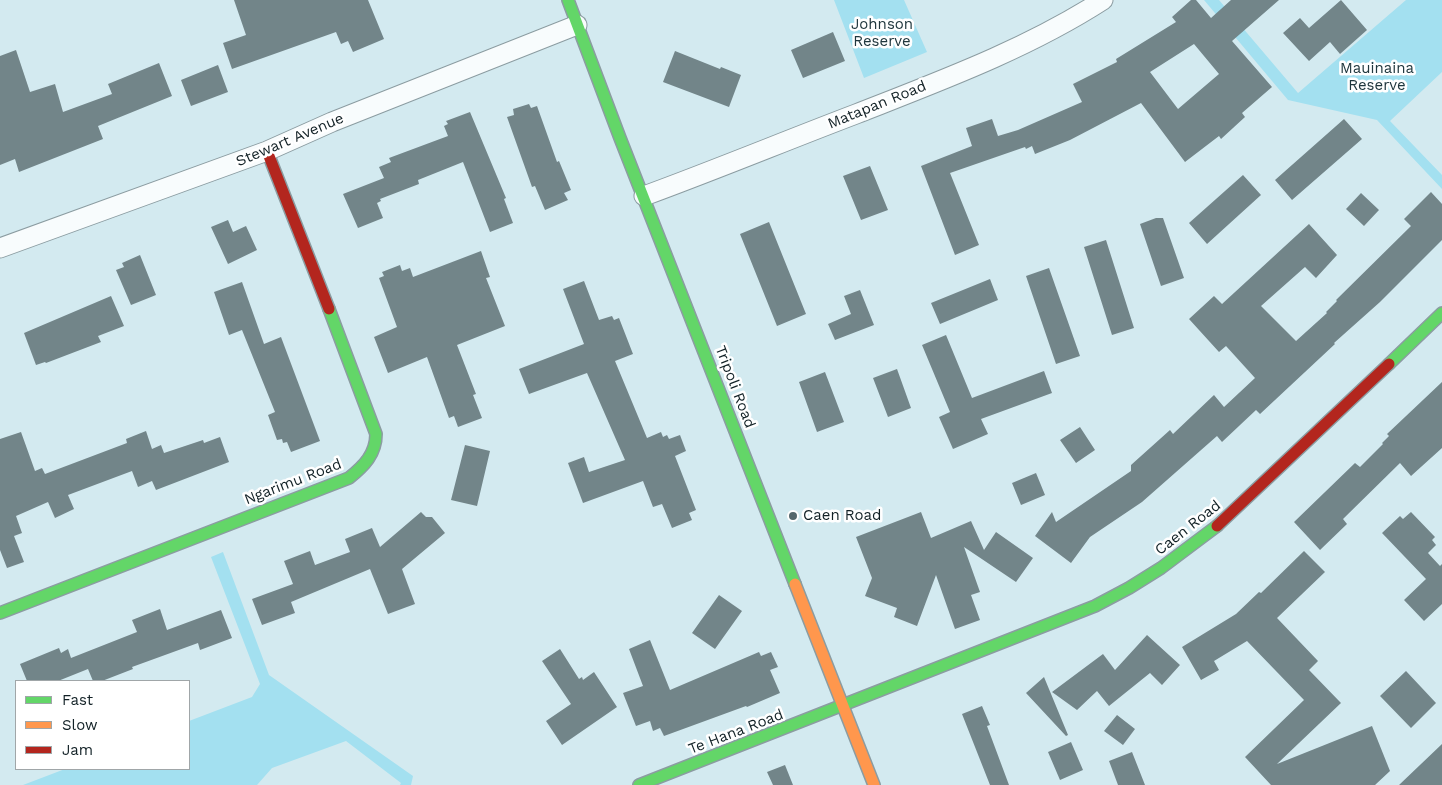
<!DOCTYPE html>
<style>
body{margin:0}
#map{position:relative;width:1442px;height:785px;overflow:hidden;background:#d3eaf0;font-family:"Work Sans",sans-serif}
canvas{display:block}
.legend{position:absolute;left:15px;top:680px;width:175px;height:90px;box-sizing:border-box;background:#fff;border:1px solid #a0a6a8;margin:0;padding:6px 9px;list-style:none;font-size:15px;color:#112025}
.legend li{display:flex;align-items:center;gap:10px;height:25px}
.legend b{width:25px;border:1px solid #a0a6a8}
</style>
<div id="map">
<canvas width="1442" height="785"></canvas>
<ul class="legend">
<li><b style="height:6px;background:#63d668"></b>Fast</li>
<li><b style="height:6px;background:#ff974d"></b>Slow</li>
<li><b style="height:6px;background:#b3261e"></b>Jam</li>
</ul>
</div>
<script>
const c = document.querySelector('canvas').getContext('2d');
c.lineJoin = 'round';
function fillPath(path, color) {
  c.fillStyle = color;
  c.fill(path, 'evenodd');
}
function trace(path, color, width, dash) {
  c.strokeStyle = color;
  c.lineWidth = width;
  c.lineCap = dash ? 'butt' : 'round';
  c.setLineDash(dash || []);
  c.stroke(path);
}
function write(font, color, halo, rows, align = 'center') {
  c.font = font + ' "Work Sans",sans-serif';
  c.lineWidth = 5;
  c.setLineDash([]);
  c.textBaseline = 'middle';
  c.strokeStyle = halo;
  c.fillStyle = color;
  for (const [text, x, y, turn = 0] of rows) {
    c.save();
    c.translate(x, y);
    c.rotate((+turn || 0) * Math.PI / 180);
    c.textAlign = isNaN(turn) ? turn : align;
    if (halo) c.strokeText(text, 0, 0);
    c.fillText(text, 0, 0);
    c.restore();
  }
}
const green = new Path2D(`
 M834,0H904L927,52L864,78Z
 M1204,0H1219L1298,93L1406,0H1442V72L1390,121L1442,175V189L1377,120L1288,100Z
 M223,552L269,675L413,776L411,785H400L401,783L346,741L272,768L257,785H23L65,769H189V721L252,697L260,684L211,557Z`);
const building = new Path2D(`
 M234,0H368L384,39L353,52L348,41L341,44L336,32L232,69L223,43L246,35Z
 M1191,0H1196L1211,18L1231,0H1279L1232,41L1272,87L1242,113L1245,117L1221,139L1219,136L1185,162L1141,103L1070,140L1035,154L1032,146L1026,149L1025,147L950,173L979,245L955,255L921,166L972,146L966,128L992,119L998,136L1018,130L1082,102L1073,84L1117,62L1116,59L1176,22L1172,17ZM1194,44L1219,74L1178,109L1150,72Z
 M1341,0L1367,30L1340,54L1330,42L1309,61L1283,33L1300,18L1309,28Z
 M833,32L845,61L803,78L791,50Z
 M16,50L30,92L55,84L63,112L112,94L108,84L159,63L172,96L98,126L103,139L19,172L15,159L0,165V56Z
 M675,51L720,69L721,67L741,75L729,107L663,82Z
 M218,65L228,92L191,106L181,80Z
 M529,104L531,108L537,106L557,162L559,161L571,190L564,193L568,200L545,210L535,186L532,187L507,117L514,115L513,109Z
 M470,112L506,198L504,199L513,223L490,232L463,162L418,180L419,184L380,199L381,201L377,203L383,218L358,228L343,194L384,178L379,167L391,162L389,158L448,136L444,126L448,124L446,121Z
 M1344,119L1362,139L1292,200L1275,180Z
 M870,166L888,210L861,220L843,176Z
 M1243,175L1261,195L1207,244L1189,223Z
 M1431,192L1442,204V240L1380,302L1334,343L1335,344L1260,414L1256,410L1222,442L1217,436L1142,502L1090,537L1071,563L1035,536L1052,512L1056,522L1131,471V465L1170,430L1173,434L1214,395L1224,407L1255,378L1226,346L1219,352L1189,319L1214,296L1222,304L1309,224L1337,255L1316,278L1305,267L1261,306L1296,341L1327,313L1326,312L1337,301L1336,300L1411,226L1404,219Z
 M1361,193L1379,210L1364,226L1346,209Z
 M1156,218H1163L1184,278L1161,286L1140,224Z
 M228,220L233,232L246,226L257,250L228,264L211,227Z
 M769,222L806,314L777,326L740,234Z
 M1106,240L1134,328L1112,335L1084,247Z
 M481,251L490,277L486,278L505,326L457,345L476,394L473,395L482,418L458,427L454,416L449,418L427,357L388,373L374,337L397,327L379,278L384,276L382,272L400,265L402,271L410,268L413,277Z
 M140,255L156,295L131,305L116,270L124,267L122,263Z
 M1049,268L1080,356L1056,364L1026,276Z
 M990,279L998,300L940,324L931,303Z
 M584,281L599,320L612,316L614,320L619,318L633,354L615,361L647,438L661,432L663,437L667,435L669,439L680,435L686,451L675,456L696,510L689,513L692,520L672,528L662,504L653,507L643,481L583,503L568,463L584,457L589,472L625,460L587,373L529,394L519,369L584,344L563,289Z
 M242,282L264,344L281,337L320,441L291,452L287,442L283,443L282,439L277,440L268,415L275,412L242,330L229,335L214,292Z
 M860,290L874,325L835,340L828,324L851,314L844,296Z
 M111,296L124,326L98,336L101,342L46,363L45,362L36,365L24,333Z
 M946,335L972,398L1044,371L1052,393L981,419L988,434L953,449L939,417L950,412L922,345Z
 M897,369L911,408L888,417L873,378Z
 M825,372L844,422L817,432L799,382Z
 M1442,382V448L1411,476L1400,463L1343,519L1347,524L1320,550L1294,522L1355,463L1360,467L1383,444L1382,443L1389,436L1387,434Z
 M1080,427L1095,450L1076,463L1060,440Z
 M146,431L152,449L161,445L164,453L203,440L204,443L220,437L229,462L156,490L152,481L138,487L132,471L68,495L74,509L55,518L48,502L16,516L22,533L14,536L24,562L7,568L0,550V439L21,432L35,471L42,468L45,474L127,443L126,439Z
 M465,445L490,451L477,506L451,500Z
 M1036,473L1045,495L1021,505L1012,483Z
 M421,512L426,517H432L445,533L402,569L415,604L388,614L370,569L291,602L295,613L262,625L252,599L293,584L284,561L310,551L315,565L350,552L345,539L372,528L380,547Z
 M921,512L931,538L971,521L984,550L996,532L1033,558L1016,582L964,547L980,592L971,595L980,620L955,629L936,575L917,626L894,617L897,608L865,596L872,578L856,537Z
 M1411,512L1435,537L1432,540L1436,545L1428,553L1440,566L1442,564V604L1424,621L1404,600L1426,579L1382,533L1400,516L1403,519Z
 M1304,551L1325,572L1277,618L1318,661L1309,670L1341,703L1277,764L1372,726L1390,771L1375,785H1271L1245,757L1304,700L1247,641L1214,661L1219,670L1201,680L1182,647L1236,614L1259,592L1261,593Z
 M719,595L742,611L715,649L692,633Z
 M160,609L167,630L221,610L232,638L200,650L198,643L132,667L133,669L102,681H93L88,669L58,681H27L20,664L59,648L61,653L68,649L71,658L137,632L132,620Z
 M1147,635L1180,665L1162,685L1150,673L1109,706L1097,691L1077,710L1052,692L1103,654L1115,670Z
 M650,640L670,690L759,652L761,656L771,652L778,667L770,670L780,693L747,707L746,706L664,736L660,728L653,731L650,721L636,726L623,693L643,686L629,649Z
 M560,649L579,679L582,677L583,680L594,672L617,707L562,745L546,721L571,704L542,661Z
 M1406,671L1436,703L1411,728L1380,696Z
 M1044,677L1068,735L1066,736L1026,693Z
 M982,706L990,725L987,726L1009,785H990L962,714Z
 M1117,715L1135,729L1123,745L1104,731Z
 M1071,742L1083,770L1060,780L1048,752Z
 M1442,744V785H1399Z
 M1132,752L1145,785H1118L1109,761Z
 M785,765L793,785H773L767,772Z`);
const street = new Path2D(`
 M644,196C715,170 785,141 856,114C940,81 1027,49 1103,0
 M0,248L267,151L332,122L577,25`);
const fast = new Path2D(`
 M568,0L620,138L795,584
 M1389,364L1442,313
 M0,613L349,478C364,466 376,454 376,434L329,309
 M639,785L1095,606L1129,588L1161,568L1217,526`);
const slow = new Path2D(`
 M795,584L874,785`);
const jam = new Path2D(`
 M267,151L329,309
 M1217,526L1389,364`);
const markers = [
 [793,516,5,"#55676c"]
];
const parkNames = [
 ["Johnson",882,25],
 ["Reserve",882,42],
 ["Mauinaina",1377,69],
 ["Reserve",1377,86]
];
const streetNames = [
 ["Matapan Road",877,105,-22],
 ["Stewart Avenue",290,140,-23],
 ["Tripoli Road",735,387,69],
 ["Ngarimu Road",293,482,-21],
 ["Caen Road",1188,528,-38],
 ["Te Hana Road",736,732,-21]
];
const poiNames = [
 ["Caen Road",803,516]
];
fillPath(green, '#a3e0f0');
fillPath(building, '#728589');
trace(street, '#8b9ca1', 21);
trace(fast, '#8b9ca1', 14);
trace(slow, '#8b9ca1', 14);
trace(jam, '#8b9ca1', 14);
trace(street, '#f8fcfd', 19);
trace(fast, '#63d668', 11);
trace(slow, '#ff974d', 11);
trace(jam, '#b3261e', 11);
for (const [x, y, r, color] of markers) {
  const dot = new Path2D();
  dot.arc(x, y, r, 0, 2 * Math.PI);
  c.fillStyle = color;
  c.fill(dot);
  trace(dot, '#fff', 2);
}
write('15px', '#20373e', '#fff', parkNames);
write('15px', '#112025', '#fff', streetNames);
write('15px', '#112025', '#fff', poiNames, 'left');
</script>
